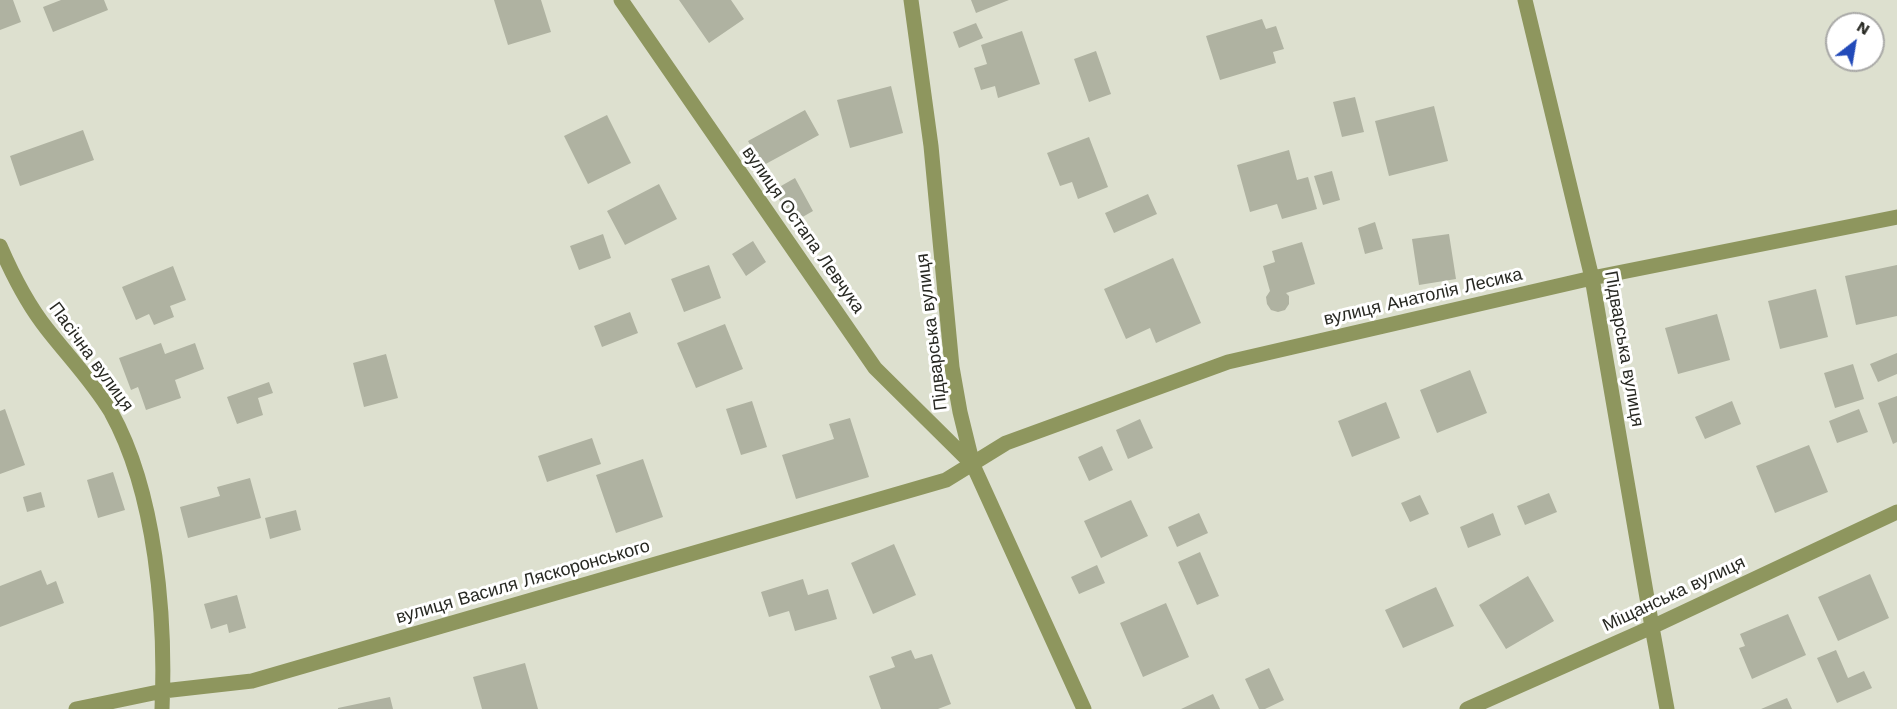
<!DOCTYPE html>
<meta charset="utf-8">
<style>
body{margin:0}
#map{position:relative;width:1897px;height:709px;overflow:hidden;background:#dde0cf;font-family:"Work Sans",sans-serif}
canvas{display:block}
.north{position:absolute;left:1825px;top:12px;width:60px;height:60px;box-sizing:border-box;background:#fff;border:2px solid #a9a9a7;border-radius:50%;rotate:31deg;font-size:16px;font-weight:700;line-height:24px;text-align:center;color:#282923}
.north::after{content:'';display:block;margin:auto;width:21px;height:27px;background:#224ab9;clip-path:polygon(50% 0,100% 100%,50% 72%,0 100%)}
</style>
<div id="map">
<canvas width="1897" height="709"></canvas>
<div class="north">N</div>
</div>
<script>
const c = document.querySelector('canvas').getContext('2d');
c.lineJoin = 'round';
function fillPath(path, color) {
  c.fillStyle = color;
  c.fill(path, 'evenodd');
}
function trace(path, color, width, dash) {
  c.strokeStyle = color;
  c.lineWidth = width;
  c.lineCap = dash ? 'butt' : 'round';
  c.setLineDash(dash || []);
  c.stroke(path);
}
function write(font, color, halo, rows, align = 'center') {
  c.font = font + ' "Work Sans",sans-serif';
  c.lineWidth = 6;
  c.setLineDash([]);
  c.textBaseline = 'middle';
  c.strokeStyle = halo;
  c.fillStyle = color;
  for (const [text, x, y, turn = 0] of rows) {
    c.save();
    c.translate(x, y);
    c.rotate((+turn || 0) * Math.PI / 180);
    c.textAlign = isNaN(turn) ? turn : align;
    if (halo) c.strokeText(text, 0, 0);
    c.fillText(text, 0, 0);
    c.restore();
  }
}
const building = new Path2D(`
 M0,0H13L21,22L0,30Z
 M61,0H104L108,10L53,32L43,7Z
 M494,0H541L551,32L508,45Z
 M679,0H731L744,19L709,43Z
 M971,0H1009L976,13Z
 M1262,19L1266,29L1276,26L1284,49L1273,52L1276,63L1220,80L1206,36Z
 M976,23L983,38L959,48L953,32Z
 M1022,31L1040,84L998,98L995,86L981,90L974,68L987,64L981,45Z
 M1096,51L1111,94L1089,102L1074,59Z
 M891,86L903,133L850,148L837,100Z
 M1355,97L1364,132L1342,137L1333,102Z
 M1434,106L1448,161L1389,176L1375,121Z
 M805,110L819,135L762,166L748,141Z
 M607,115L631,163L588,184L564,136Z
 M83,130L94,160L20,186L10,156Z
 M1089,137L1108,187L1078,199L1072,182L1060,186L1047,153Z
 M1289,150L1297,180L1308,177L1317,209L1282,219L1277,204L1250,212L1237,165Z
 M1332,171L1340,200L1323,205L1314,176Z
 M795,178L813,211L792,223L774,190Z
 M659,184L677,219L625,245L607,211Z
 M1148,194L1157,214L1114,233L1105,213Z
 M1375,222L1383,249L1365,254L1358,228Z
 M603,234L611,258L579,270L570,246Z
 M1449,234L1456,279L1419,285L1412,239Z
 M753,241L766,262L746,276L732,254Z
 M1302,242L1315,284L1286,293L1289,296V304L1285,310L1278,312L1271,310L1267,304L1266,297L1270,291L1263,266L1275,262L1272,251Z
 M1173,258L1201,323L1156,343L1150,328L1126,339L1104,289Z
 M709,265L721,298L684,312L671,279Z
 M1897,265V316L1856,325L1845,276Z
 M173,266L186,300L170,306L174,317L154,325L149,314L136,320L122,287Z
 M1816,289L1828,337L1780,349L1768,301Z
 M630,312L638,333L602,347L594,326Z
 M1717,314L1730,360L1678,374L1665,328Z
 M725,324L743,369L696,388L677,343Z
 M161,343L165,354L195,343L204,369L175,380L181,398L146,410L138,387L131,390L119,358Z
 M1897,353V374L1878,382L1870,364Z
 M386,354L398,398L364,407L353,363Z
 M1853,364L1864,399L1835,408L1824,373Z
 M1470,370L1487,413L1437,433L1420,390Z
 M269,382L273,393L258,398L263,415L237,424L227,397Z
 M1897,396V442L1893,444L1878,403Z
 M752,401L767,447L741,455L726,409Z
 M1732,401L1741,424L1705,439L1695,417Z
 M1386,402L1400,438L1352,457L1338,421Z
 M5,409L25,465L0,474V411Z
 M1859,409L1868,432L1837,443L1829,421Z
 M850,418L869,477L796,499L782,455L834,439L829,424Z
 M1140,419L1153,448L1128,459L1116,430Z
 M592,438L601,464L547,482L538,456Z
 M1809,445L1828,492L1775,513L1756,466Z
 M1102,446L1113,470L1089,481L1078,457Z
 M643,459L663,517L616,533L596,475Z
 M113,472L125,510L98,518L87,480Z
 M250,478L261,518L188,538L180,507L220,496L217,487Z
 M41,492L45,507L27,512L23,497Z
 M1549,493L1557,512L1525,525L1517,506Z
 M1420,495L1429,514L1410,522L1401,503Z
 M1131,500L1148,536L1101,558L1084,521Z
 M296,510L301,530L270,539L265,518Z
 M1199,513L1208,533L1177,547L1168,527Z
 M1493,513L1501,535L1468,548L1460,527Z
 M894,544L916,595L873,614L851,563Z
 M1200,552L1219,596L1197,605L1178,562Z
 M1097,565L1105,583L1079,594L1071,577Z
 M41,570L47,585L56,581L64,603L0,627V586Z
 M1870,574L1889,618L1838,641L1818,597Z
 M1528,576L1554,621L1506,649L1479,605Z
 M803,579L808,595L828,589L837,619L795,631L789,611L769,617L761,592Z
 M1436,587L1454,626L1403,648L1385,610Z
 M237,595L246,628L229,633L227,624L211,629L204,604Z
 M1166,603L1189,657L1143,677L1120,623Z
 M1788,614L1806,655L1752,679L1739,648L1745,646L1740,634Z
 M911,650L915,659L932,654L951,704L938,709H881L869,676L895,667L891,657Z
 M1836,650L1848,678L1864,671L1872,688L1837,703L1817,658Z
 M525,663L538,709H482L473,677Z
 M1269,668L1284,700L1265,709H1259L1245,679Z
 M1213,694L1220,709H1181Z
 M390,697L393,709H338V708Z
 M1787,698L1792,709H1761Z`);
const street = new Path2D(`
 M621,0L875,368L973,465
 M911,0L931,146L952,367L960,412L973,465L1084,709
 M1525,0L1592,278L1652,627L1667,709
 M0,246C13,276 27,304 47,329C68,356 93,382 111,412C156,493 166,617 162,709
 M76,709L163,691L252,681L946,480L1006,443L1228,362L1592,278L1897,217
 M1467,709L1652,627L1897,512`);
const streetNames = [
 ["вулиця Остапа Левчука",803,230,55],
 ["вулиця Анатолія Лесика",1423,297,-13],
 ["Підварська вулиця",932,332,-97],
 ["Підварська вулиця",1624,349,80],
 ["Пасічна вулиця",91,357,54],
 ["вулиця Василя Ляскоронського",523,582,-16],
 ["Міщанська вулиця",1674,594,-25]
];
fillPath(building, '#afb2a1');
trace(street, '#8e965e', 15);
write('18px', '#282923', '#fff', streetNames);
</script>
